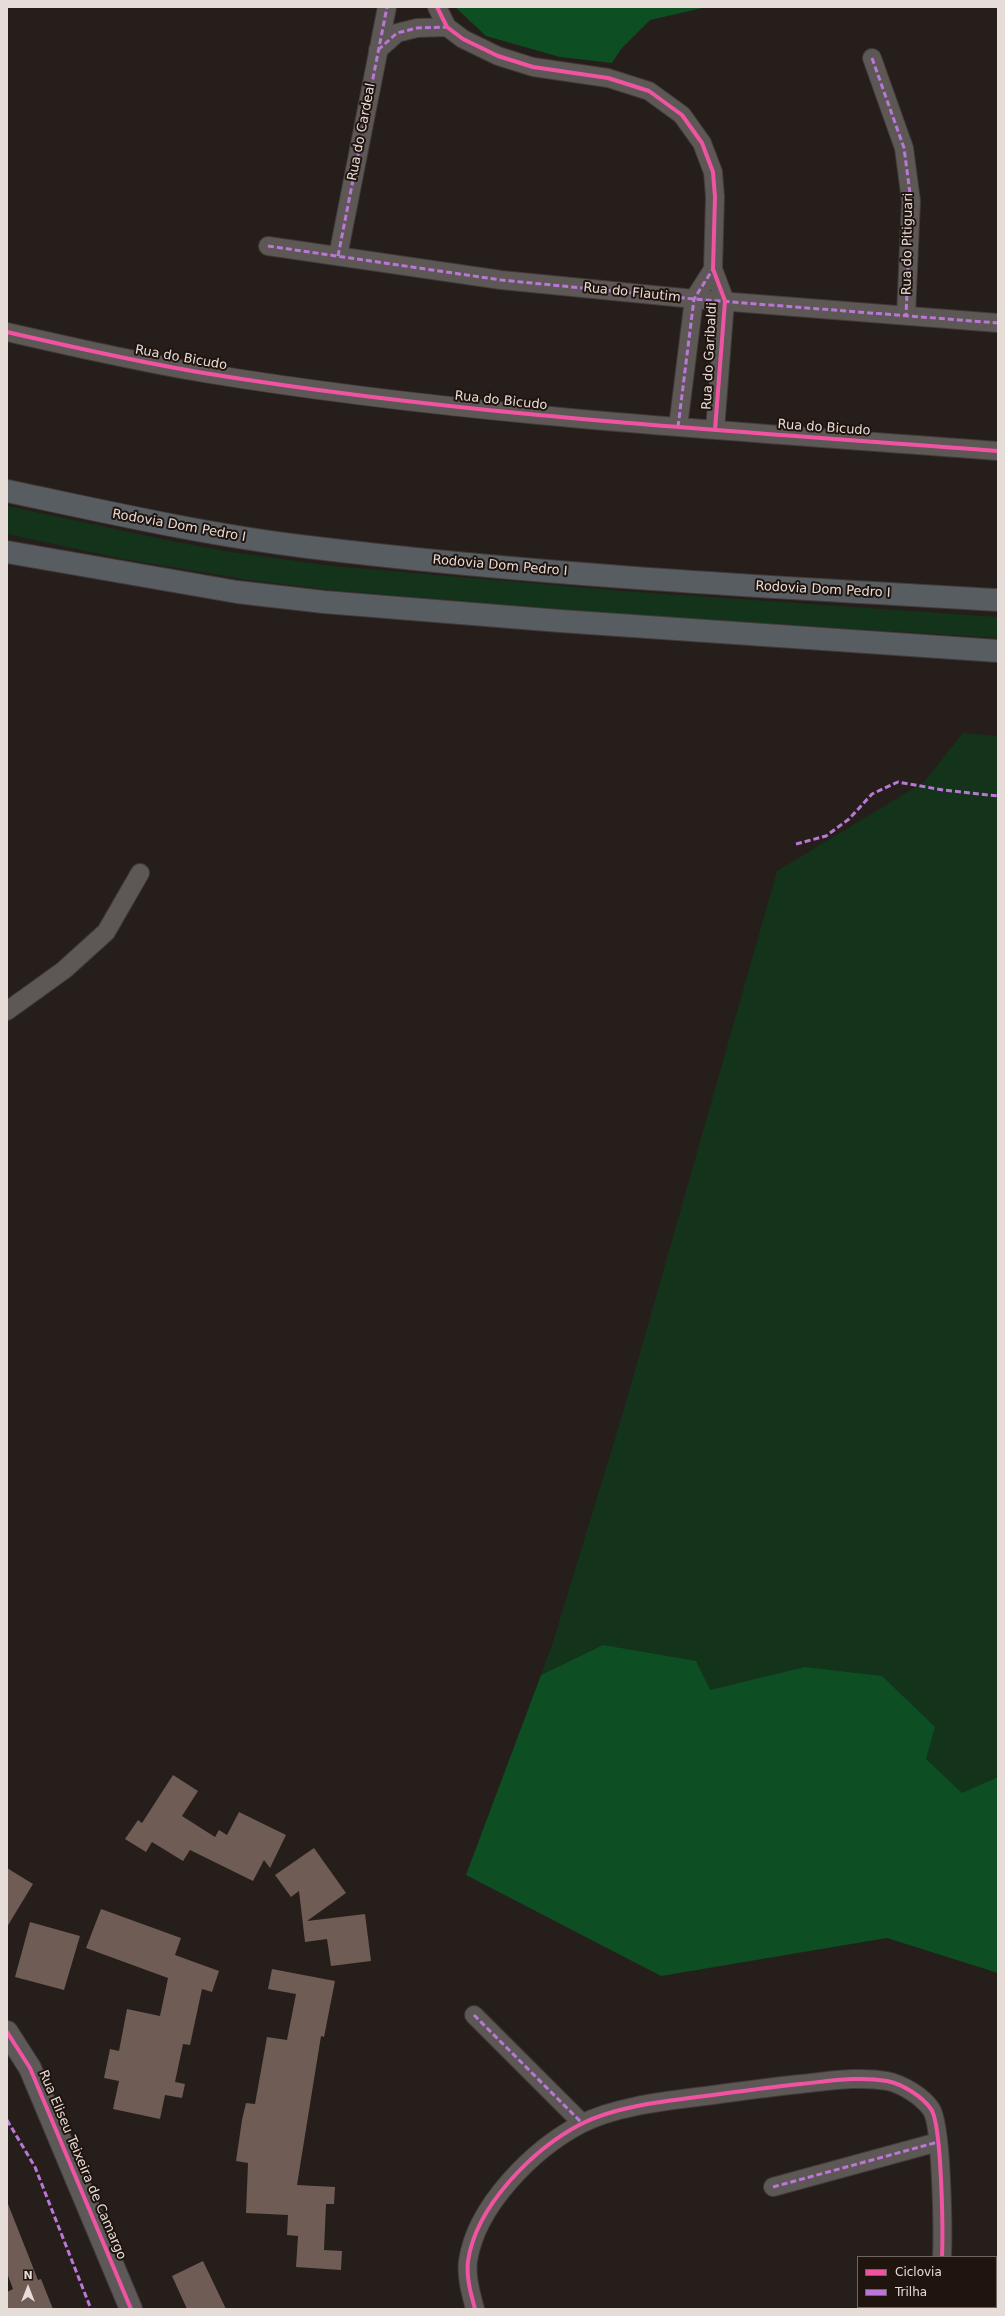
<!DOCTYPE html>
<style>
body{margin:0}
#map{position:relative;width:1005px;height:2316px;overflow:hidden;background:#261e1b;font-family:"DejaVu Sans",sans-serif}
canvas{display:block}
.frame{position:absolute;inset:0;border:8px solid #e6dcd8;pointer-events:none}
.legend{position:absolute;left:857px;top:2256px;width:140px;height:52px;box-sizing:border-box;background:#20140e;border:1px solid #6f645f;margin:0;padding:5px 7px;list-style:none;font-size:12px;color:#e6dcd8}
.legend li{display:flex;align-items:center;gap:8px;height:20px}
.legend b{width:20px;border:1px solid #6f645f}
.north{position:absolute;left:8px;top:2268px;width:40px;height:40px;-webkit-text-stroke:3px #20140e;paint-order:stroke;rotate:0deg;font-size:11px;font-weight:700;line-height:16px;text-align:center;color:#e6dcd8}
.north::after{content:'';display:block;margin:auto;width:14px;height:18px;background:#e6dcd8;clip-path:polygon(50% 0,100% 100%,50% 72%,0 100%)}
</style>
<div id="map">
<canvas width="1005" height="2316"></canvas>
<div class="frame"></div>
<ul class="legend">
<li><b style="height:5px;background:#f153a3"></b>Ciclovia</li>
<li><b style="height:5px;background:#ba77d6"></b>Trilha</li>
</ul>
<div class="north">N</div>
</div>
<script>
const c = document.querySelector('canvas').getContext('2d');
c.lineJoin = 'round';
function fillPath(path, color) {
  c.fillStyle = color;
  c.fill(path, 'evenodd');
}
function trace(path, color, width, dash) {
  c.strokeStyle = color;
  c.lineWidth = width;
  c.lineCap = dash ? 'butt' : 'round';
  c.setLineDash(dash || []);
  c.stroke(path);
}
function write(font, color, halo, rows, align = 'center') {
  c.font = font + ' "DejaVu Sans",sans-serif';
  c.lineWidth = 4;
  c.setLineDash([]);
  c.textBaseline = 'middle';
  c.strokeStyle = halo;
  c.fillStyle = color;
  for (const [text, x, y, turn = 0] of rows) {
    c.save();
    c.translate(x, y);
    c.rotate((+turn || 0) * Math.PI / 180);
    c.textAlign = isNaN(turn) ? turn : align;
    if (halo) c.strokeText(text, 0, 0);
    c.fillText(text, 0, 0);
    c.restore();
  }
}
const green = new Path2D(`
 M7,506L166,540L225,551L332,566L622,591L998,617V638L621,614L331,590L249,580L124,559L7,534Z
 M963,733L998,736V1777L962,1794L926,1759L804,1667L710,1690L603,1645L541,1675L553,1642L625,1406L777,871L924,782Z`);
const forest = new Path2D(`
 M455,7H707L650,20L621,49L612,63L560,57L486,36Z
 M603,1645L696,1661L710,1690L804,1667L882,1676L935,1727L926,1759L962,1793L998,1777V1973L887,1938L661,1976L466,1875L541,1675Z`);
const building = new Path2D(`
 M173,1775L198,1791L182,1816L215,1837L219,1830L227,1835L239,1812L286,1835L270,1868L264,1860L253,1881L190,1850L183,1861L152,1842L146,1852L125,1839L138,1820L142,1823Z
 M314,1848L346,1893L307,1921L365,1914L371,1961L331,1966L327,1939L305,1942L299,1891L291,1897L275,1875Z
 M7,1868L33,1884L7,1927Z
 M101,1909L181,1938L175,1955L219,1971L212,1992L202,1989L190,2045L183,2044L175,2082L185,2084L182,2098L165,2095L160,2119L113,2109L119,2081L104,2078L110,2049L119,2051L127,2009L160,2016L168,1978L86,1948Z
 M30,1922L80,1936L64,1990L15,1977Z
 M272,1969L335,1981L324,2037L321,2036L297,2185L335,2187L334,2204H326L324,2250L342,2251L341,2270L296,2267L298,2236L287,2235L288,2215L246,2213L248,2163L236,2161L242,2120L246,2103L255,2104L267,2037L287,2040L296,1994L268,1989Z
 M8,2204L38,2280L41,2279L53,2309H7V2292L13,2289L7,2273Z
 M203,2261L226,2309H187L172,2276Z`);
const street = new Path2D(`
 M437,7L447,27L463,39L498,56L533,67L608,78L649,91L682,115L702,143L713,172L715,197L713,269L725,301L715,430
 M378,50L397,33L417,28L447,27
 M872,58L904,148L911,201L906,315
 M268,246L501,280L694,299L998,323
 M338,256L387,7
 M7,332C72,347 138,362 204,373C466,416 733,431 998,451
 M678,427L694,299L713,269
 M7,1011L64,970L106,932L140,873
 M474,2015L582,2123
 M773,2187L938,2142
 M475,2309C471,2294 466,2277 468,2261C476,2206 533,2149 581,2124C616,2106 666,2101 705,2096C737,2092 769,2087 801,2084C830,2081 859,2076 887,2081C902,2084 922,2096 931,2109C942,2124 943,2233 942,2257
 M923,2309L925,2307`);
const secondary = new Path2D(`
 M7,2032L30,2068L131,2309`);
const highway = new Path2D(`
 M7,491C107,512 207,535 308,547C537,575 768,587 998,600
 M7,552L237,592L324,602L560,621L998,651`);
const quiet = new Path2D(`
 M378,50L397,33L417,28L447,27
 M872,58L904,148L911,201L906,315
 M268,246L501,280L694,299L998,323
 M338,256L387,7
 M678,427L694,299L713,269
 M796,844L826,836L849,819L872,794L898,782L943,790L998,796
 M474,2015L582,2123
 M7,2120L35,2167L91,2309
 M773,2187L938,2142
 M923,2309L925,2307`);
const cycleway = new Path2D(`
 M437,7L447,27L463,39L498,56L533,67L608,78L649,91L682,115L702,143L713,172L715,197L713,269L725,301L715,430
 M7,332C72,347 138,362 204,373C466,416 733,431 998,451
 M7,2032L30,2068L131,2309
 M475,2309C471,2294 466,2277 468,2261C476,2206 533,2149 581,2124C616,2106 666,2101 705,2096C737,2092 769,2087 801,2084C830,2081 859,2076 887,2081C902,2084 922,2096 931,2109C942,2124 943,2233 942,2257`);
const streetNames = [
 ["Rua do Cardeal",362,132,-79],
 ["Rua do Pitiguari",908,244,-89],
 ["Rua do Flautim",632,293,6],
 ["Rua do Garibaldi",710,356,-87],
 ["Rua do Bicudo",181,358,10],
 ["Rua do Bicudo",501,401,6],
 ["Rua do Bicudo",824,428,4],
 ["Rodovia Dom Pedro I",179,526,10],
 ["Rodovia Dom Pedro I",500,566,5],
 ["Rodovia Dom Pedro I",823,590,3],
 ["Rua Eliseu Teixeira de Camargo",82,2165,67]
];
fillPath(green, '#13341a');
fillPath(forest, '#0d4e22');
fillPath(building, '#6f5c54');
trace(street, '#413a39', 20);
trace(secondary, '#413a39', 24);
trace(highway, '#413a39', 24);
trace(street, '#5d5755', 18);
trace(secondary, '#5c5958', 22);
trace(highway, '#585d61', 22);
trace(quiet, '#ba77d6', 3, [6, 3]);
trace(cycleway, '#f153a3', 4);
write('13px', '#e6dcd8', '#20140e', streetNames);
</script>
